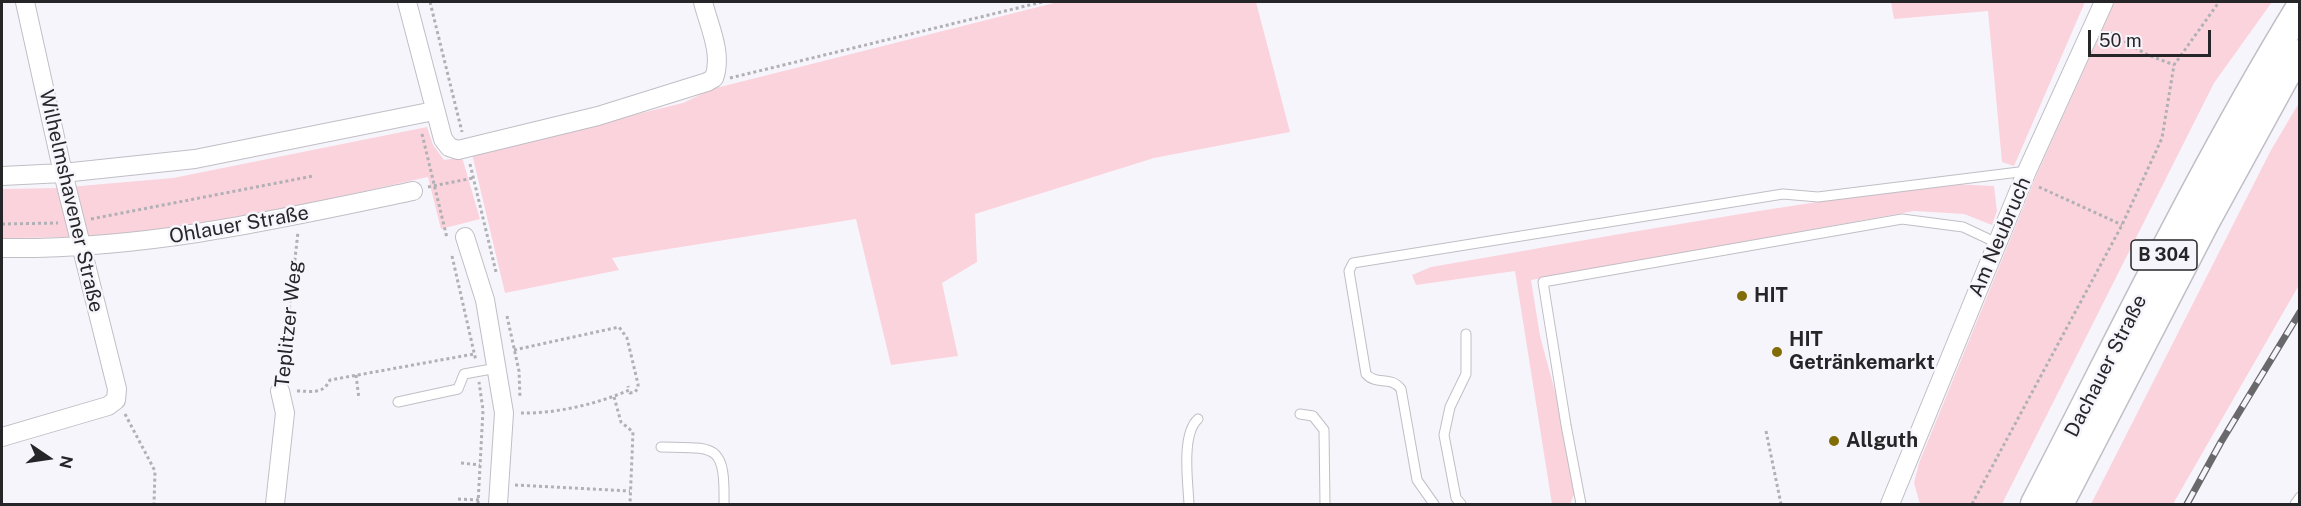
<!DOCTYPE html>
<meta charset="utf-8">
<style>
body{margin:0}
#map{position:relative;width:2301px;height:506px;overflow:hidden;background:#f7f5fc;font-family:"Public Sans",sans-serif}
canvas{display:block}
.frame{position:absolute;inset:0;border:3px solid #262628;pointer-events:none}
.north{position:absolute;left:18px;top:428px;width:60px;height:60px;-webkit-text-stroke:4px #f7f5fc;paint-order:stroke;rotate:103deg;font-size:16px;font-weight:700;line-height:24px;text-align:center;color:#262628}
.north::after{content:'';display:block;margin:auto;width:21px;height:27px;background:#262628;clip-path:polygon(50% 0,100% 100%,50% 72%,0 100%)}
.scale{position:absolute;left:2088px;top:30px;width:123px;height:27px;box-sizing:border-box;border:3px solid #262628;border-top:0;padding-left:8px;font-size:18px;line-height:21px;white-space:nowrap;color:#262628;-webkit-text-stroke:4px #f7f5fc;paint-order:stroke}
</style>
<div id="map">
<canvas width="2301" height="506"></canvas>
<div class="frame"></div>
<div class="north">N</div>
<div class="scale">50 m</div>
</div>
<script>
const c = document.querySelector('canvas').getContext('2d');
c.lineJoin = 'round';
function fillPath(path, color) {
  c.fillStyle = color;
  c.fill(path, 'evenodd');
}
function trace(path, color, width, dash) {
  c.strokeStyle = color;
  c.lineWidth = width;
  c.lineCap = dash ? 'butt' : 'round';
  c.setLineDash(dash || []);
  c.stroke(path);
}
function write(font, color, halo, rows, align = 'center') {
  c.font = font + ' "Public Sans",sans-serif';
  c.lineWidth = 5;
  c.setLineDash([]);
  c.textBaseline = 'middle';
  c.strokeStyle = halo;
  c.fillStyle = color;
  for (const [text, x, y, turn = 0] of rows) {
    c.save();
    c.translate(x, y);
    c.rotate((+turn || 0) * Math.PI / 180);
    c.textAlign = isNaN(turn) ? turn : align;
    if (halo) c.strokeText(text, 0, 0);
    c.fillText(text, 0, 0);
    c.restore();
  }
}
const green = new Path2D(`
 M1058,2H1256L1290,132L1154,158L975,214L977,262L942,283L958,356L891,365L856,219L612,258L619,270L505,293L472,154L683,103L712,89Z
 M1891,2H2085L2014,166L2002,162L1988,11L1894,19Z
 M2115,2H2272L2214,83L2002,504H1920L1914,483L1919,463L2037,174Z
 M2299,103V285L2173,504H2091L2271,150Z
 M427,127L433,145L444,160L462,157L480,219L441,229L428,177C346,195 263,215 180,227C122,235 61,238 2,238V189L57,188L173,178Z
 M1951,184L1994,186L1997,211L1992,225L1964,214L1914,211L1531,280L1540,336L1556,395L1575,492L1570,504H1552L1515,271L1416,285L1412,275L1431,267C1604,237 1777,205 1951,184Z`);
const path = new Path2D(`
 M430,2L462,132
 M2109,32L2146,54L2174,65
 M730,78L1042,2
 M422,134L447,238
 M470,164L496,272
 M428,187L473,178
 M2039,187L2122,225
 M91,219L313,176
 M2,224L58,223
 M452,256L476,361
 M507,316L519,371L520,398
 M514,350L619,327L627,338L638,384V388L635,392L630,393L629,390
 M282,374L298,232
 M356,375L359,399
 M297,391C311,391 323,395 330,380L474,354
 M614,397L621,422L633,432L630,504
 M521,413C554,414 598,404 629,390L628,386
 M125,414L155,471L154,504
 M1766,431L1781,504
 M461,463L480,465
 M515,485L630,491
 M458,499L479,500
 M478,504L483,410L479,382
 M1972,504L2122,225L2162,138L2174,65L2219,2`);
const service = new Path2D(`
 M398,402L458,389L464,374L497,368
 M1300,414L1313,416L1324,430L1325,504
 M661,447C716,448 725,443 724,504
 M1189,504C1188,483 1181,434 1198,419
 M1434,504L1417,480L1401,389C1390,375 1377,386 1366,374L1349,271L1353,263L1783,194L1818,197L2027,171
 M1461,504L1456,498L1444,435L1450,407L1466,374V334
 M1581,504L1566,425L1543,282L1902,219L1963,227L1997,243
 M2295,504L2300,497`);
const minor = new Path2D(`
 M407,2L443,139L449,147L458,150L598,116L707,82L714,78C723,54 709,26 703,2
 M2,176L63,173L195,159L434,111
 M465,237L485,300L504,413L498,504
 M2,248C143,250 276,220 413,191
 M2,437L108,406L116,400L117,389L63,173L25,2
 M275,504L285,413L280,391
 M1890,504L2027,171L2104,2`);
const primary = new Path2D(`
 M2035,504C2121,338 2202,168 2300,8
 M2059,504L2205,222L2285,76L2300,54`);
const rail = new Path2D(`
 M2187,504L2221,442L2300,312`);
const markers = [
 [1742,296,6,"#816c06"],
 [1777,352,6,"#816c06"],
 [1834,441,6,"#816c06"]
];
const shields = [
 [2164,255,66]
];
const shieldNames = [
 ["B 304",2164,255]
];
const streetNames = [
 ["Wilhelmshavener Straße",71,201,77],
 ["Ohlauer Straße",239,225,-10],
 ["Am Neubruch",2000,237,-67],
 ["Teplitzer Weg",289,324,-84],
 ["Dachauer Straße",2106,366,-63]
];
const poiNames = [
 ["HIT",1754,296],
 ["HIT",1789,340],
 ["Getränkemarkt",1789,363],
 ["Allguth",1846,441]
];
fillPath(green, '#fbd3dc');
trace(service, '#c1bec5', 11);
trace(minor, '#c1bec5', 20);
trace(primary, '#c1bec5', 31);
trace(path, '#b1b0b5', 3, [3, 3]);
trace(service, '#fff', 9);
trace(minor, '#fff', 18);
trace(primary, '#fff', 28);
trace(rail, '#69696c', 7);
trace(rail, '#f7f5fc', 4.5, [14]);
for (const [x, y, r, color] of markers) {
  const dot = new Path2D();
  dot.arc(x, y, r, 0, 2 * Math.PI);
  c.fillStyle = color;
  c.fill(dot);
  trace(dot, '#f7f5fc', 2);
}
for (const [x, y, w] of shields) {
  const box = new Path2D();
  box.roundRect(x - w / 2, y - 15, w, 30, 4.5);
  c.fillStyle = '#f7f5fc';
  c.fill(box);
  trace(box, '#262628', 1.5);
}
write('bold 18px', '#262628', null, shieldNames);
write('20px', '#262628', '#f7f5fc', streetNames);
write('bold 20px', '#262628', '#f7f5fc', poiNames, 'left');
</script>
